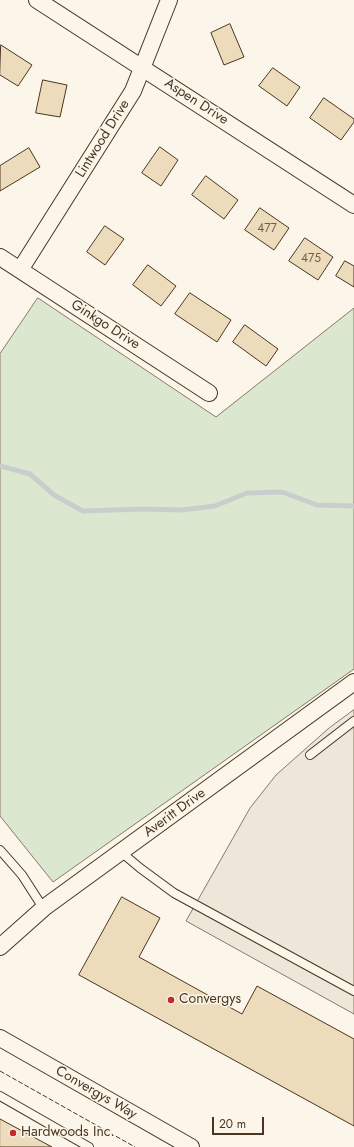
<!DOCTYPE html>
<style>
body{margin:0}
#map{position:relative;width:354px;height:1147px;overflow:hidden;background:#fbf6e9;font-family:Jost,sans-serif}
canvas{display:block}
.scale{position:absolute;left:212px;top:1117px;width:52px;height:18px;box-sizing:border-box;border:2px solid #4a3520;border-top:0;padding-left:5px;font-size:12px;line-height:14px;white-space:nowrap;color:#4a3520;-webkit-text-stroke:3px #fbf6e9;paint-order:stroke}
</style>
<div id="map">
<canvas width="354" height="1147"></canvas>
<div class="scale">20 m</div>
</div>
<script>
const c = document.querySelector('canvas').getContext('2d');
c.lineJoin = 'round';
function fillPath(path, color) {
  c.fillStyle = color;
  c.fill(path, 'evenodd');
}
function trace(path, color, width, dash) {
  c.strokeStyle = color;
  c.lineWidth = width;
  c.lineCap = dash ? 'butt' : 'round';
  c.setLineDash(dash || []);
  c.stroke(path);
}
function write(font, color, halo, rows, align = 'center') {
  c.font = font + ' Jost,sans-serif';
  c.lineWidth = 3;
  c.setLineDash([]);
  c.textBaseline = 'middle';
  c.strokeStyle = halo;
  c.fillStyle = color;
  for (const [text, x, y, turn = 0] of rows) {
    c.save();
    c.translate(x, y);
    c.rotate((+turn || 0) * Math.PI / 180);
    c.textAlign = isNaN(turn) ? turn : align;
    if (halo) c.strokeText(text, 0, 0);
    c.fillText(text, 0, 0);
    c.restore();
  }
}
const green = new Path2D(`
 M38,298L216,417L354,308V669L53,882L0,816V354Z`);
const parking = new Path2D(`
 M354,710V1014L186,921L250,808L276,775L329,728Z`);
const stream = new Path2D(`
 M0,466L30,474L54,495L83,511L143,509L182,510L215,506L247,493L282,492L317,505L354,506`);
const building = new Path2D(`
 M230,24L244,57L224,65L211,33Z
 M1,45L32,65L18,86L0,75Z
 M273,68L300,87L287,106L259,86Z
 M43,80L67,85L60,117L36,113Z
 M324,98L354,119V122L341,140L310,118Z
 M160,147L178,160L161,186L142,173Z
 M29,148L40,167L0,191V166Z
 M206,176L238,200L224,219L192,195Z
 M260,208L289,228L274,250L245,230Z
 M105,226L124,239L105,265L87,252Z
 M305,238L333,257L318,280L289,261Z
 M345,261L354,266V287L336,276Z
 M148,265L176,286L161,306L133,285Z
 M190,293L231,320L217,342L175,314Z
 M245,325L278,349L266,366L233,342Z
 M122,897L160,918L139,957L242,1014L257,986L354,1039V1126L79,975Z
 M0,1119L52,1147H0Z`);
const lane = new Path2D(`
 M310,755L354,721
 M0,850L22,875L40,903L45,907
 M121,852L140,868L174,893L354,991
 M0,1096L89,1147`);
const street = new Path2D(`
 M37,0L354,205
 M0,257L209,393
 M20,270L133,91L169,0
 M0,947L45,907L354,682
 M0,1038L191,1147`);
const fence = new Path2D(`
 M0,1071L135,1147`);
const markers = [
 [171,1000,4,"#c62828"],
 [13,1133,4,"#c62828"]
];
const numberNames = [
 ["477",267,229],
 ["475",311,259]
];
const streetNames = [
 ["Aspen Drive",196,102,33],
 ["Lintwood Drive",103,139,-58],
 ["Ginkgo Drive",105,325,33],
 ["Averitt Drive",175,813,-36],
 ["Convergys Way",96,1093,30]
];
const poiNames = [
 ["Convergys",179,1000],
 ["Hardwoods Inc.",21,1133]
];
fillPath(green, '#dce7d0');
trace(green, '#887966', 1);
fillPath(parking, '#ede7d9');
trace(parking, '#887966', 1);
trace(stream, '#c9cecd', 5);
fillPath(building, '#ecdcbc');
trace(building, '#4a3520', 1);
trace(lane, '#4a3520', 10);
trace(street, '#4a3520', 18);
trace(lane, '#fbf6e9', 8);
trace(street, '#fbf6e9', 16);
trace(fence, '#4a3520', 1, [5, 2]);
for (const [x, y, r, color] of markers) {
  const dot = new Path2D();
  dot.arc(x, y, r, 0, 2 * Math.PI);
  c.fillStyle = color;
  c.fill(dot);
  trace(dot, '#fbf6e9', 1.5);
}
write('12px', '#725f47', null, numberNames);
write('14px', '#4a3520', '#fbf6e9', streetNames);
write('14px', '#4a3520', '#fbf6e9', poiNames, 'left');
</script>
